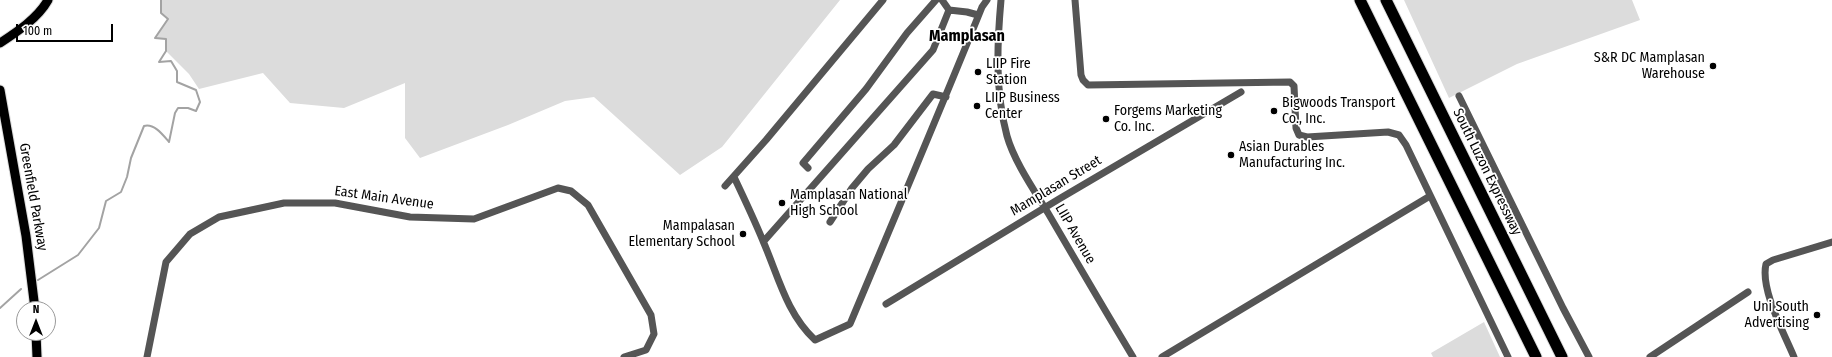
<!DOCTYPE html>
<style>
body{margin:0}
#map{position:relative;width:1832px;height:357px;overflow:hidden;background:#fff;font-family:"Fira Sans Condensed",sans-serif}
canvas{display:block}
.north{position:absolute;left:16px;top:301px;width:40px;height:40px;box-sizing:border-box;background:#fff;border:1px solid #999;border-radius:50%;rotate:0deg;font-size:11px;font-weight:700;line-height:16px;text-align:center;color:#000}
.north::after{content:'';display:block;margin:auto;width:14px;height:18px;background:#000;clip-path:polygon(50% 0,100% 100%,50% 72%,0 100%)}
.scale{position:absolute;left:16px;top:24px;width:97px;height:18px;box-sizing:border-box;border:2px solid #000;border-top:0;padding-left:5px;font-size:12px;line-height:14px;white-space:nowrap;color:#000;-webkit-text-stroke:3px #fff;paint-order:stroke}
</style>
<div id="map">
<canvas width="1832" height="357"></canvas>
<div class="north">N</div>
<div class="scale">100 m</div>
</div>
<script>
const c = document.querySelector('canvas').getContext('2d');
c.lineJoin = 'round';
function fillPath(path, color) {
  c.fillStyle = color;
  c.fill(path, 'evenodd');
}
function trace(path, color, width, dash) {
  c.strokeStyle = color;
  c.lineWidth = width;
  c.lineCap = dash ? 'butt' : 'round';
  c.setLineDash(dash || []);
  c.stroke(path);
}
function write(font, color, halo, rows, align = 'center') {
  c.font = font + ' "Fira Sans Condensed",sans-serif';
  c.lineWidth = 3.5;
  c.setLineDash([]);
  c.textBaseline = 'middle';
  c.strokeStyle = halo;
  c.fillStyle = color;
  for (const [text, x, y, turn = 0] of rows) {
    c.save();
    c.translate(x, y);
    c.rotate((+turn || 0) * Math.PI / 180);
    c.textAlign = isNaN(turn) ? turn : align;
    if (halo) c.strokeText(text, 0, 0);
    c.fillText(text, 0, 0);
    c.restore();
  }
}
const green = new Path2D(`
 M161,0H840L722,147L680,175L594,97L565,101L508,125L420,158L405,138V83L344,108L290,103L263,73L199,89L189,74L166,51V39L155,38L168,19L161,13Z
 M1404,0H1632L1640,20L1517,64L1449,98Z
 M1484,322L1500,357H1433L1431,353Z`);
const stream = new Path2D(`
 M38,280L78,255L99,228L106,201L121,192L127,177L131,158L144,126C154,123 163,135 169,142L175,113L178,108H188L196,111L200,102L196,90L177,82V71L171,61L159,62L166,51V39L155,38L168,19L161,13V0
 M0,308L21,289`);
const minor = new Path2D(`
 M942,0L949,10
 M1001,0C997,45 995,91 1007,136C1014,161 1034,190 1048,213C1076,261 1104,309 1133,357
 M1075,0L1081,75L1083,80L1088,85L1290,82L1294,86L1296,128L1299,135L1307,137L1388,132L1399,135L1406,145L1508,357
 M949,10L967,12L978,15
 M1459,96L1563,308L1589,357
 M808,168L803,163L866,89L907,33L936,0
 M734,177C744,198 754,219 763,241C778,275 786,313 815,340L850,324C894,219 939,113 982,7L987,0
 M725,186L766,140L883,0
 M830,222L852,188L868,169L894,145L933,94L946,97
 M764,241L933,50L949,10
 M886,304L1059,199L1241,92
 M147,357L166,262L190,234L219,217L284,203H335L410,217L474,219L558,188L571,191L588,205L651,315L654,334L646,350L624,357
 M1162,357L1430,196
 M1650,357L1748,292
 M1794,357C1784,333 1760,289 1766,264L1773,260L1832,242`);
const major = new Path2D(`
 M0,43C17,32 38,18 48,0
 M0,90L26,236L35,309
 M36,333L37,357`);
const highway = new Path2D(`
 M1360,0L1536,357
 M1386,0L1562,357`);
const markers = [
 [1713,66,4,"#000"],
 [978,72,4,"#000"],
 [977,106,4,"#000"],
 [1274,111,4,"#000"],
 [1106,119,4,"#000"],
 [1231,155,4,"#000"],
 [782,203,4,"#000"],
 [743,234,4,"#000"],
 [1817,315,4,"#000"]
];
const poiNames = [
 ["S&R DC Mamplasan",1705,58,"right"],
 ["Warehouse",1705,74,"right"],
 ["LIIP Fire",986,64],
 ["Station",986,80],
 ["LIIP Business",985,98],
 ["Center",985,114],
 ["Bigwoods Transport",1282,103],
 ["Co., Inc.",1282,119],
 ["Forgems Marketing",1114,111],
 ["Co. Inc.",1114,127],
 ["Asian Durables",1239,147],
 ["Manufacturing Inc.",1239,163],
 ["Mamplasan National",790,195],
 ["High School",790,211],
 ["Mampalasan",735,226,"right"],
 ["Elementary School",735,242,"right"],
 ["Uni South",1809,307,"right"],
 ["Advertising",1809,323,"right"]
];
const streetNames = [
 ["South Luzon Expressway",1487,172,64],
 ["Mamplasan Street",1056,186,-31],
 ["Greenfield Parkway",33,197,80],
 ["East Main Avenue",384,198,8],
 ["LIIP Avenue",1075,234,60]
];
const quarterNames = [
 ["Mamplasan",967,37]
];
fillPath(green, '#dcdcdc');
trace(stream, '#a3a3a3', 2);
trace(major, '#dbdbdb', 11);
trace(highway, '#dbdbdb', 13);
trace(minor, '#555', 7);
trace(major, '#000', 9);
trace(highway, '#000', 11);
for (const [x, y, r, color] of markers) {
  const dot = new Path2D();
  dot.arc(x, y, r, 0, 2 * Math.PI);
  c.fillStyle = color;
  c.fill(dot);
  trace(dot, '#fff', 1.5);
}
write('14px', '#000', '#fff', poiNames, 'left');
write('14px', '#000', '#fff', streetNames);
write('bold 16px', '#000', '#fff', quarterNames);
</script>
